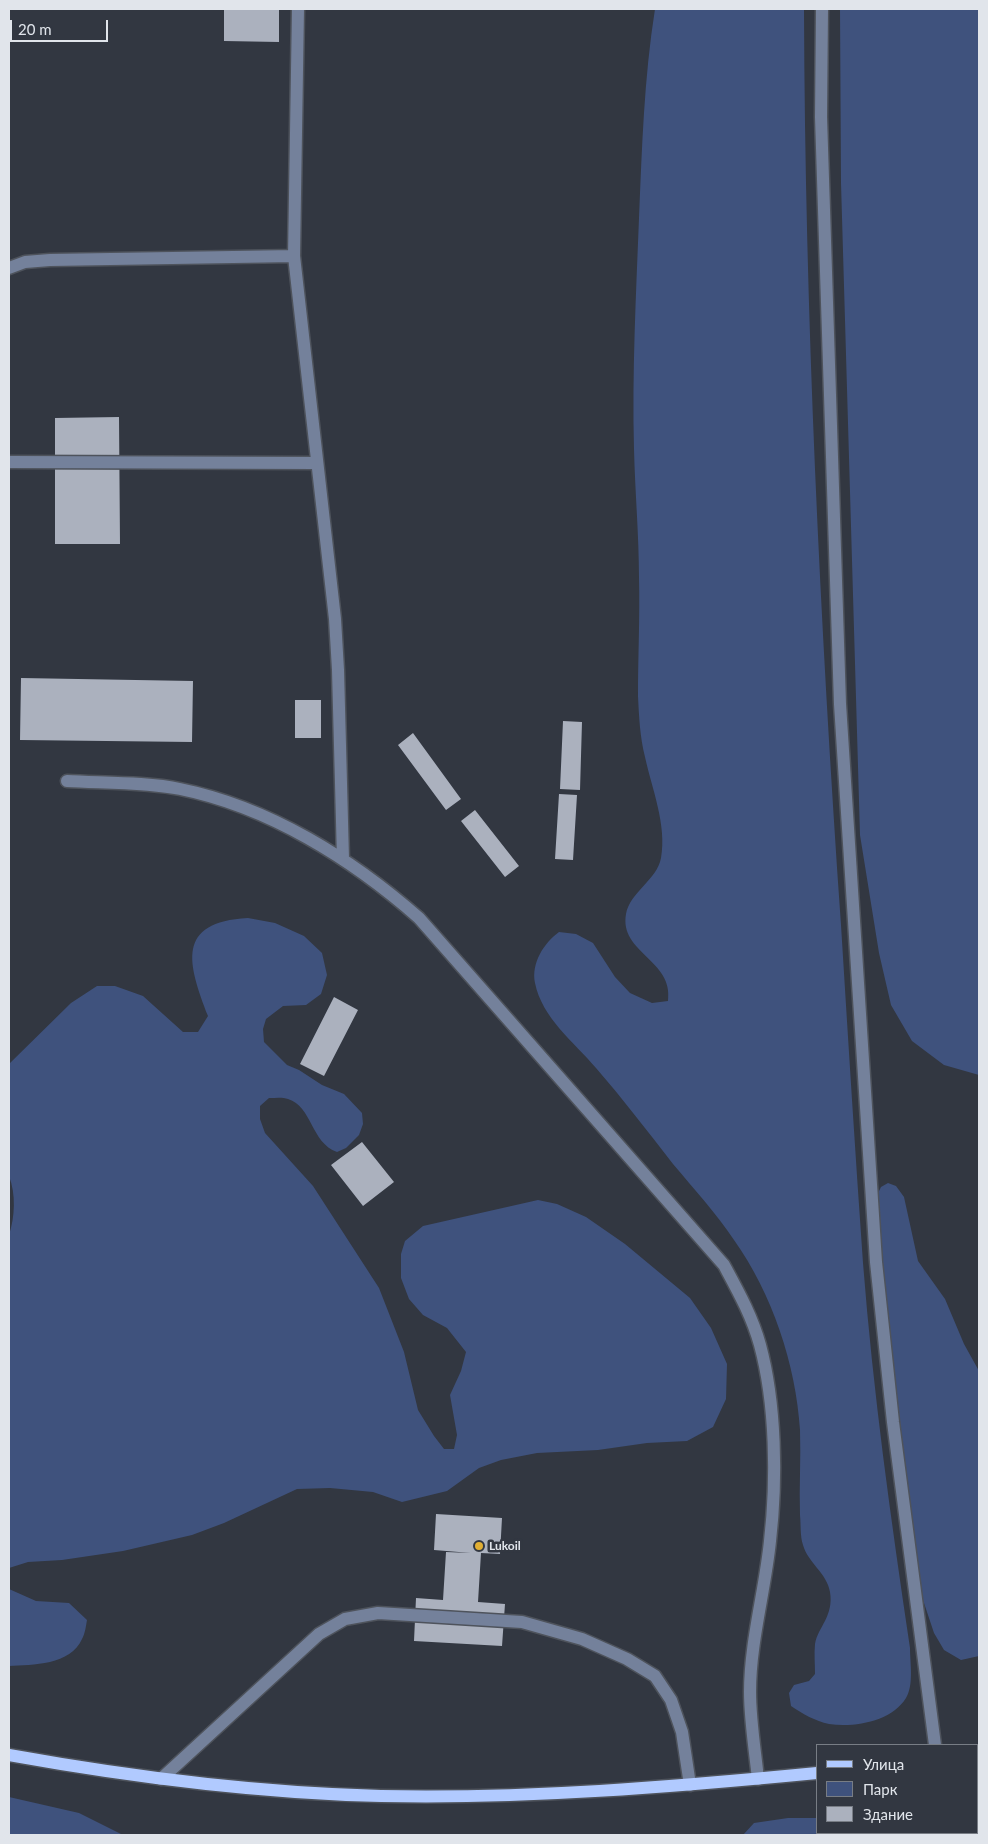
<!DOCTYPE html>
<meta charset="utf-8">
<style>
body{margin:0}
#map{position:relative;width:988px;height:1844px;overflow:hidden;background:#323741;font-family:Lato,sans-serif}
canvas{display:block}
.frame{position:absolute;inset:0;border:10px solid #e1e5eb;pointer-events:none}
.legend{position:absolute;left:816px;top:1744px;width:162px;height:90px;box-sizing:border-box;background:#323741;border:1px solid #787d85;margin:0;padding:6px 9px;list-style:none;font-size:15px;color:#e1e5eb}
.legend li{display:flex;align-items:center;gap:10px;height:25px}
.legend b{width:25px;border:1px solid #787d85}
.scale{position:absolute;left:10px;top:20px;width:98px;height:22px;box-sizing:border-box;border:2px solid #e1e5eb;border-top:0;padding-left:6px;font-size:15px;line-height:18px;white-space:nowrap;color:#e1e5eb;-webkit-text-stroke:4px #323741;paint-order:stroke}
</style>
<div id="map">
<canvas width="988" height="1844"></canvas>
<div class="frame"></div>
<ul class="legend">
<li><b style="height:6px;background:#b1caff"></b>Улица</li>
<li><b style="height:14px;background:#3f527d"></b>Парк</li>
<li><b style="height:14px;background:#abb1be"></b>Здание</li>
</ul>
<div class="scale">20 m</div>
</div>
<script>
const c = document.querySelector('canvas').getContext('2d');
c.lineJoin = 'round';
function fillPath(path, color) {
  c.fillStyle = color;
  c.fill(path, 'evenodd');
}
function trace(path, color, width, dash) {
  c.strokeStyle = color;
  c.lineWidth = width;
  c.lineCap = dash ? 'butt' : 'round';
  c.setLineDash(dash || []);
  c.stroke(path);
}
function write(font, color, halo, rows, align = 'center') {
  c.font = font + ' Lato,sans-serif';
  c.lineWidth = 5;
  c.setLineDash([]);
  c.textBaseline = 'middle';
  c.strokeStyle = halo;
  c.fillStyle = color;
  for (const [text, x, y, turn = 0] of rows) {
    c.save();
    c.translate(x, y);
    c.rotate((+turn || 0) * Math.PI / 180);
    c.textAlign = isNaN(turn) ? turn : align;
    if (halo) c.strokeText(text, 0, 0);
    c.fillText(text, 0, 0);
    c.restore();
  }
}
const green = new Path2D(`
 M655,9H804C805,315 820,620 841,925C848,1038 855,1150 863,1263C873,1392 891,1520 910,1648C910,1663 914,1685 906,1698C892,1721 855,1728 829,1724C815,1721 803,1714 791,1706L789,1693L794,1685L809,1681L815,1674C815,1664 814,1654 815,1644C818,1627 834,1616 830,1592C827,1573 808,1563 803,1545C800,1536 801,1525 800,1515C799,1487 801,1459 800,1430C796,1365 772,1293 734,1240C716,1213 694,1189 673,1164C648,1132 623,1099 596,1068C574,1042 542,1018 535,983C531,963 544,943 559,932L576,934L593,943L615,977L630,993L652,1003L668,1001C674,960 619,953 626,914C630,892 657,880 661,858C667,825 652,789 645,757C640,737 639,717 638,696C638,656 640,617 639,578C639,535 635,492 634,449C632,373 636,295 639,218C642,148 644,78 655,9Z
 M840,9H979V1075L944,1065L912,1041L891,1005L879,953L860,835L841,183Z
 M248,918L275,923L304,936L322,953L327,975L321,994L306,1005L283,1006L266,1019L263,1029L264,1042L287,1065L299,1070L322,1085L344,1094L362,1113L363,1124L359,1135L346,1148L337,1152C311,1143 312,1106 288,1099C283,1097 275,1098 269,1098L260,1106V1119L265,1133L313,1186L379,1288L404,1352L418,1410L434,1436L444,1449H454L457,1435L450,1395L461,1371L466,1352L447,1328L423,1315L409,1299L401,1278V1254L405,1241L423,1226L538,1200L557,1204L586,1217L625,1244L690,1298L711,1328L727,1364L726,1399L713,1427L687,1441L647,1443L598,1450L537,1453L501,1460L479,1468L447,1491L402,1502L373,1492L330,1488L297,1489L224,1523L192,1535L123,1551L62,1560L28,1562L9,1568V1235C15,1217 16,1194 9,1176V1064L71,1003L97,986H115L143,996L183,1032H198L208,1016C188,964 175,922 248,918Z
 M888,1183L896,1186L904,1197L918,1261L945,1299L964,1344L979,1371V1656L961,1660L944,1650L934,1633L920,1591L898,1423L882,1263L878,1193L881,1187Z
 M9,1589L36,1601L69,1603L87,1620C86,1626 85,1634 82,1639C71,1665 32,1665 9,1666Z
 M9,1797L79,1813L123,1835H9Z
 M788,1818H817V1833H902L905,1835H743L754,1823Z`);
const building = new Path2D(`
 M224,9H279V42L224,41Z
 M119,417L120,544H55V418Z
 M21,678L193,681L192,742L20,740Z
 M295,700H321V738H295Z
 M563,721L582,722L580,790L560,789Z
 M413,733L461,799L446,810L398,745Z
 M559,794L577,795L573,860L555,859Z
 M475,810L519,866L505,877L461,821Z
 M334,997L358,1010L324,1076L300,1064Z
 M362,1142L394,1182L363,1206L331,1165Z
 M436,1514L502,1518L500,1554L481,1553L478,1602L505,1604L502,1646L414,1641L416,1598L443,1600L446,1552L471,1553L434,1550Z`);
const minor = new Path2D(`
 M298,9L294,256L335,619L338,670L343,859
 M822,9L821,117L840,704L876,1262L893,1422L935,1745
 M9,268L25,262L50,260L294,256
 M9,462L317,463
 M67,781C101,783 147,782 180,789C269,807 352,859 419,918L724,1265C738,1291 752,1316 760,1345C776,1404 777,1480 770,1541C765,1591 750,1642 750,1692C750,1720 755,1750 758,1779
 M161,1779L319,1634L345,1619L378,1613L522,1622L582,1639L627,1659L655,1676L671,1700L682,1732L690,1785`);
const major = new Path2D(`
 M9,1755C131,1777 257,1793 381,1796C527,1799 672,1787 817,1773
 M977,1758H979`);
const markers = [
 [479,1546,5,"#e1af34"]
];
const poiNames = [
 ["Lukoil",489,1546]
];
fillPath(green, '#3f527d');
fillPath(building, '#abb1be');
trace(minor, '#4e535c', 15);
trace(major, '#4e535c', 15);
trace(minor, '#74819b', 12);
trace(major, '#b1caff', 12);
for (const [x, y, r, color] of markers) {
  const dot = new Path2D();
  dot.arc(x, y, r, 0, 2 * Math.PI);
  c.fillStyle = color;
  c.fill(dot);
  trace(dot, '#323741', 2);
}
write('bold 12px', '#e1e5eb', '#323741', poiNames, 'left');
</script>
